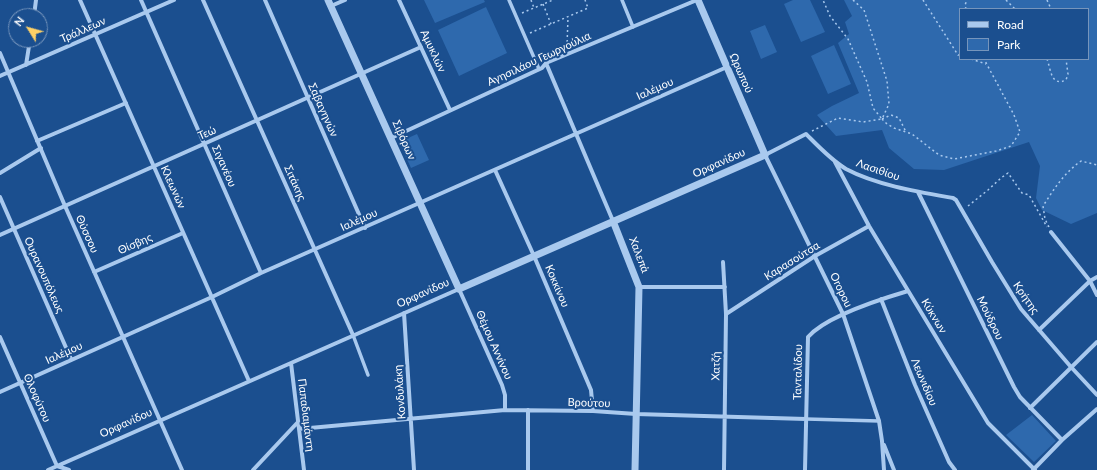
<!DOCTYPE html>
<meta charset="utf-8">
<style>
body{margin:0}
#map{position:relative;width:1097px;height:470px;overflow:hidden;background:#1b4f8f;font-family:Lato,sans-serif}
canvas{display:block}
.legend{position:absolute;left:959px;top:8px;width:130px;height:52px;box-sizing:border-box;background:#1b4f8f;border:1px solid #7695bc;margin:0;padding:5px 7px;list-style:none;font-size:12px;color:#fff}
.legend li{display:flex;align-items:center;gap:8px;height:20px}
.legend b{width:20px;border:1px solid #7695bc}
.north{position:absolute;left:8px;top:8px;width:40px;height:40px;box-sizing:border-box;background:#1b4f8f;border:1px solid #7695bc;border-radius:50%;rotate:307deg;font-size:11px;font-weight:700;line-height:16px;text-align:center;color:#fff}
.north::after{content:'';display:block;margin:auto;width:14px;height:18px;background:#ffd166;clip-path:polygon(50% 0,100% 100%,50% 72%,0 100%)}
</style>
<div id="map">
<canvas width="1097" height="470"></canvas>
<ul class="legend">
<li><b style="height:5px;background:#a9c9ee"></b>Road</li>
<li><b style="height:11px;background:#2e69ad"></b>Park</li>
</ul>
<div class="north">N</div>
</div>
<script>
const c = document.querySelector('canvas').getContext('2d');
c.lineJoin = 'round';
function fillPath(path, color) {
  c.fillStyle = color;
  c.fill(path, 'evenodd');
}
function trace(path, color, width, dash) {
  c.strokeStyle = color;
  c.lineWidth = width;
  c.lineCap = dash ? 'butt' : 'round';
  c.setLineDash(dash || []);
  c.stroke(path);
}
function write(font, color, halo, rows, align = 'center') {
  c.font = font + ' Lato,sans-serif';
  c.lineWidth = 4;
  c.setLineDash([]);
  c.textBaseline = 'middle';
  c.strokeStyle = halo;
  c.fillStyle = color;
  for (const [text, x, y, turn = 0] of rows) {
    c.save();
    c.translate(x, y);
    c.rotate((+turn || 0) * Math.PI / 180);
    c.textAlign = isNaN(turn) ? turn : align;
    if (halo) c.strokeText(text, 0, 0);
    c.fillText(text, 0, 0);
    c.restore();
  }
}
const green = new Path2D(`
 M424,0H484L485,2L435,23Z
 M793,0H810L825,32L801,42L784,4Z
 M844,0H1097V213L1071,224L1042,210L1036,198L1040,166L1029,142L944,170L914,169L889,148L882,130L836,136L817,115L832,106L859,93L838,43L849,34L845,22L852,16ZM960,9H1088V59H960Z
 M486,7L507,53L459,76L438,30Z
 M765,25L777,52L761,59L750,31Z
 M834,45L851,84L828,94L811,56Z
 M417,134L429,160L411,168L399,142Z
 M1032,415L1056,441L1034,462L1006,435Z`);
const path = new Path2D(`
 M531,0L534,8
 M853,0L864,10L887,81L889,104L882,119
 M923,0L958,55H960
 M1006,0L1015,9
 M1047,0L1051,9
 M543,4L551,24
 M966,9L965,5L967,0
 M522,13L553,0
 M530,33L588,8L585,0
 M567,47L568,17
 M971,59L986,64
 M1047,59C1051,70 1051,87 1066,80L1068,74L1066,59
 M882,119L887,124L894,128L912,134L939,155L954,159L996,151L1011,146L1020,132L1014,115L984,59
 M882,119L891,115L899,118L906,132
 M812,131L838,118L863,122L882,119L873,108L867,82L848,39L830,16L823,0
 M968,206L988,190L1001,178L1008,173L1022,193L1029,195L1047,227
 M1049,227L1045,219L1043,206C1054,189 1064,173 1081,161L1097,165`);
const pedestrian = new Path2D(`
 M509,0L539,69
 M622,0L633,27
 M353,335L368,375
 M806,419L879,421`);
const minor = new Path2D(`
 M80,0L249,381
 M141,0L261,273
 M203,0L353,335
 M265,0L365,228
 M399,0L450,110
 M331,6L345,0
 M34,16L36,0
 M0,53L65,206L182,470
 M546,63L613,221
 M26,65L30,40
 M0,76L174,0
 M391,138L542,68L546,63L697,0
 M37,141L126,103
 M835,162L869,226L988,423L1035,470
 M495,170L534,256L591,390L593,411
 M0,173L41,148
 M918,192L1014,387L1020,397L1062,440
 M0,197L71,359
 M1051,232L1090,281L1097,295
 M0,235L421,47
 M723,262L726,314L724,470
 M94,272L183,233
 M639,287H725
 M881,299L915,385L949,462L955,470
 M404,313L414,470
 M726,314L815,256L869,226
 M1039,330L1090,281L1097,277
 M0,337L57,466L69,470
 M291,363L304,470
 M0,392L212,297L261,273L727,67
 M1030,408L1097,342
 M299,429L505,410L593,411L636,414L806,419
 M884,445L894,470
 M48,470L459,289L502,385L505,395V410
 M253,470L298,422
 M528,470V410
 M805,470L808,337C826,316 881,299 908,291
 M884,470L882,441L879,421L843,314L765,155L806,134C818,146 831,160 846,169C876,185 919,192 953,198L956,200L992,262L1021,309L1071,367L1097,395
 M1033,470L1062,440L1097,409`);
const tertiary = new Path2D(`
 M328,0L459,289L765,155L698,0
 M613,221L639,287L635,470`);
const streetNames = [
 ["Τράλλεων",83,30,-24],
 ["Αμυκλών",433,51,65],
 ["Αγησιλάου Γεωργούλια",539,59,-25],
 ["Ωρωπού",741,73,66],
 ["Ιαλέμου",655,89,-24],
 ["Σαβαγηνών",323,110,66],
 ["Τεώ",207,133,-24],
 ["Σιβόρων",404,140,66],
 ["Ορφανίδου",719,163,-24],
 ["Σιγανέου",224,166,66],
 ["Λασιθίου",878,170,19],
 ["Σιτάκης",295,183,66],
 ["Κλεωνών",173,187,66],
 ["Ιαλέμου",359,220,-24],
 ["Θύσσου",87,234,66],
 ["Θίσβης",135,244,-24],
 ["Χαλεπά",639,255,69],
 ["Καρασούτσα",792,261,-32],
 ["Ουρανουπόλεως",44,275,66],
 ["Κοκκίνου",557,286,67],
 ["Oropou",841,290,64],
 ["Ορφανίδου",423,293,-24],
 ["Κρήτης",1026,298,55],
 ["Κύκνων",934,316,59],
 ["Μούδρου",990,318,64],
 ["Θέμου Αννίνου",494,345,66],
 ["Ιαλέμου",64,353,-24],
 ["Χατζή",716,366,-89],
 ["Τανταλίδου",798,372,-89],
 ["Λεωνιδίου",924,382,67],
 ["Κονδυλάκη",400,392,-94],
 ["Ολοφύτου",37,398,66],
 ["Βρούτου",589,403,2],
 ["Παπαδιαμάντη",306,415,83],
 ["Ορφανίδου",126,423,-24]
];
fillPath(green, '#2e69ad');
trace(path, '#a9c9ee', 1.5, [2, 3]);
trace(pedestrian, '#a9c9ee', 3.5);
trace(minor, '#a9c9ee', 4);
trace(tertiary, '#a9c9ee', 7);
write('11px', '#fff', '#1b4f8f', streetNames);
</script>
